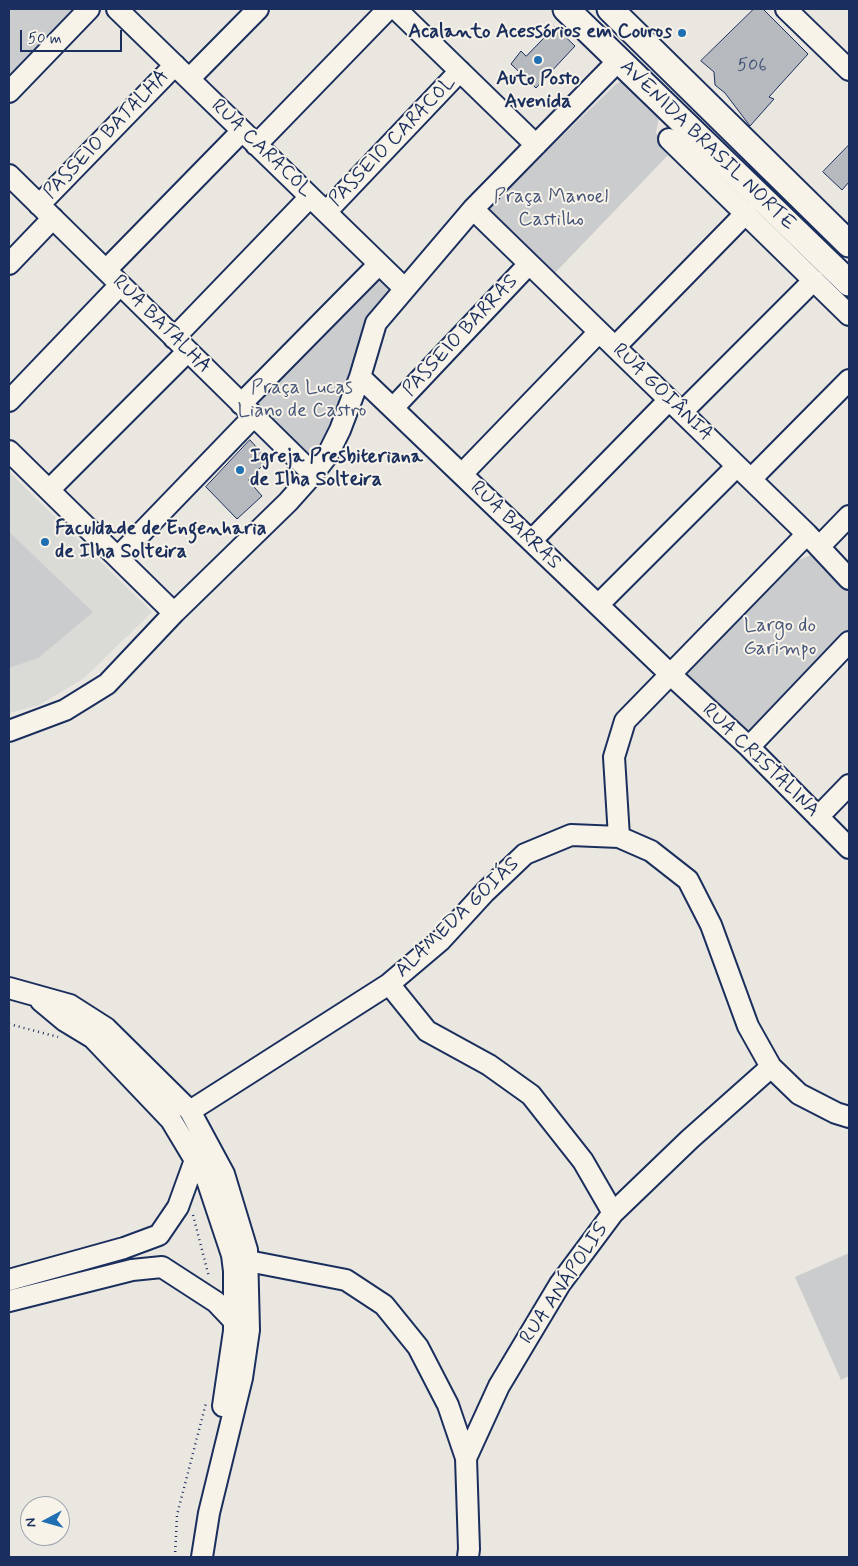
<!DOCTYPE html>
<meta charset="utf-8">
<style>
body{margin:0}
#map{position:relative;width:858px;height:1566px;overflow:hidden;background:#eae7e0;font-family:Mynerve,sans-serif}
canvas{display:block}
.frame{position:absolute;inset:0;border:10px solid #1b2f5e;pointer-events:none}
.north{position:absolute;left:20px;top:1496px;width:50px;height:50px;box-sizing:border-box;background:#f7f3e8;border:1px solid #9fa5b1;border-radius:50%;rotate:264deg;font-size:14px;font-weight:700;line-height:20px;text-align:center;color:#1b2f5e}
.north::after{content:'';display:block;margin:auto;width:18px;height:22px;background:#1f6fb2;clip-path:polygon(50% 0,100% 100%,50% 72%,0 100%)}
.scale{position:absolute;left:20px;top:30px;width:102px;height:22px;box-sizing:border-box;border:2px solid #1b2f5e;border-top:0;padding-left:6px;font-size:15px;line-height:18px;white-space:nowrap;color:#1b2f5e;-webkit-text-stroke:4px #f7f3e8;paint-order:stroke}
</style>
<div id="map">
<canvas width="858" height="1566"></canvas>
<div class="frame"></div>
<div class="north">N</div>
<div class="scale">50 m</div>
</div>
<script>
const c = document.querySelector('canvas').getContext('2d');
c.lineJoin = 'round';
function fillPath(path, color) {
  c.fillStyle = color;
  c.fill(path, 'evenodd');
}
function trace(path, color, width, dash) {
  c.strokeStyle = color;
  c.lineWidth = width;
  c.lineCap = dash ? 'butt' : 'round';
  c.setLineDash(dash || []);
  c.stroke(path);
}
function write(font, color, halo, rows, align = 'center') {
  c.font = font + ' Mynerve,sans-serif';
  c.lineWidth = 4;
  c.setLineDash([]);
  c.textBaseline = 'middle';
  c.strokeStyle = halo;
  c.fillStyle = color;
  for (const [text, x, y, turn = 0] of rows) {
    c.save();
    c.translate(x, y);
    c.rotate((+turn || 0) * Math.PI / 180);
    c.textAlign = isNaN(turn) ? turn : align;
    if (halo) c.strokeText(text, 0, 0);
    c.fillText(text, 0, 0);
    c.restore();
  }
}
const built = new Path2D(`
 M9,472L152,612L83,679L39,705L9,713Z`);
const green = new Path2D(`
 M9,9H83L9,85Z
 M625,79L660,112L656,133L671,152L551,277L486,209L616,84Z
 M377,271L393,287L365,321L345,392L311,462L251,402Z
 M9,532L93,612L38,658L9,668Z
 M816,553L849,586V633L748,740L680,673L781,567Z
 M849,1253V1376L841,1380L795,1277Z`);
const building = new Path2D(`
 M754,9H763L808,54L769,97L774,99L750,126L725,93L715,85L714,72L701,61Z
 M555,27L575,46L536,88L511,64L521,51L526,56Z
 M849,145V182L842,190L823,172Z
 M250,440L268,460L248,480L262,496L237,519L206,487Z`);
const path = new Path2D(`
 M9,1024L58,1037
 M193,1215L209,1277
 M175,1557L177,1515L206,1403`);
const minor = new Path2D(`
 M117,9L405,289
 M396,9L536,145
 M786,9L849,70
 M189,79L258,9
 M9,92L89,9
 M669,139L849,315
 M256,145L388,9
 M9,175L313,474
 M39,205L175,65
 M473,209L807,534L849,579
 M326,212L460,71
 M9,264L53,218
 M106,270L242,131
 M174,338L310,197
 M615,347L746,213
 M360,377L670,674L749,747L849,848
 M9,401L120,285
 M241,404L379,264
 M393,408L529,264
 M682,412L814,280
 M9,451L174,613
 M462,474L599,332
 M751,479L849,380
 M49,490L188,351
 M531,541L669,400
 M819,547L849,516
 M118,557L254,416
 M598,605L737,466
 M9,731L65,710L107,684L174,613L288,502L313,474L327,456L340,430L360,377L376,323L473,209L619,60
 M749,747L849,642
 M818,817L849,785
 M619,837L614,757L625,721L807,534
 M389,984L427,1031L489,1065L531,1095L583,1161L613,1213
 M9,988L70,1005L106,1028L190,1111L224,1174L247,1250L249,1330L242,1378L209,1513L202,1557
 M41,1001L65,1021L93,1038L171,1120L207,1180L232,1255L234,1271V1331L223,1406
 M190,1111L389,984L441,940L485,892L525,854L571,835L619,837L651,851L688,880L711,925L748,1026L771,1067L799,1094L836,1113L849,1117
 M248,1261L346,1280L384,1305L418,1347L448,1405L466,1458
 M9,1280L124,1248L159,1235L178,1207L195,1160
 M9,1301L132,1270L162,1267L216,1302L234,1321
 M468,1557L469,1549L466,1458L499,1386L560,1284L613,1213L690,1139L771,1067`);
const major = new Path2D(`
 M566,9L849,283
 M610,9L849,244`);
const markers = [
 [682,33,5,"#1f6fb2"],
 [538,60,5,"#1f6fb2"],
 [240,470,5,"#1f6fb2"],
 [45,542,5,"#1f6fb2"]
];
const numberNames = [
 ["506",752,66]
];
const poiNames = [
 ["Acalanto Acessórios em Couros",672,33,"right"],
 ["Auto Posto",538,80,"center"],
 ["Avenida",538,103,"center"],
 ["Igreja Presbiteriana",250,458],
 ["de Ilha Solteira",250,481],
 ["Faculdade de Engenharia",55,530],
 ["de Ilha Solteira",55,553]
];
const streetNames = [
 ["PASSEIO BATALHA",107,135,-46],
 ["PASSEIO CARACOL",393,142,-46],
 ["AVENIDA BRASIL NORTE",707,146,44],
 ["RUA CARACOL",261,149,44],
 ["RUA BATALHA",161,325,45],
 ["PASSEIO BARRAS",461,336,-47],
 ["RUA GOIÂNIA",662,393,44],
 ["RUA BARRAS",515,526,44],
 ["RUA CRISTALINA",760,761,44],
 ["ALAMEDA GOIÁS",458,918,-44],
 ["RUA ANÁPOLIS",565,1284,-56]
];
const parkNames = [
 ["Praça Manoel",551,198],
 ["Castilho",551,221],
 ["Praça Lucas",302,389],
 ["Liano de Castro",302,412],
 ["Largo do",780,627],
 ["Garimpo",780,650]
];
fillPath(built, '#dadad6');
fillPath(green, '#cbcccd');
fillPath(building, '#b6babf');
trace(building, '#1b2f5e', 1);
trace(minor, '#1b2f5e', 24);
trace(major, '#1b2f5e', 29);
trace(path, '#1b2f5e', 2.5, [1, 4]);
trace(minor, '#f7f3e8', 20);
trace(major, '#f7f3e8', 25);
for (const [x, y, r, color] of markers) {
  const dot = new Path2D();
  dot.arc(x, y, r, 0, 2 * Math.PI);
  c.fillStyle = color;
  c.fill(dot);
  trace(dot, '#f7f3e8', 2);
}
write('18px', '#425276', null, numberNames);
write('bold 20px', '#1b2f5e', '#f7f3e8', poiNames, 'left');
write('20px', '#1b2f5e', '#f7f3e8', streetNames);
write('20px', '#47567a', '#f7f3e8', parkNames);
</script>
